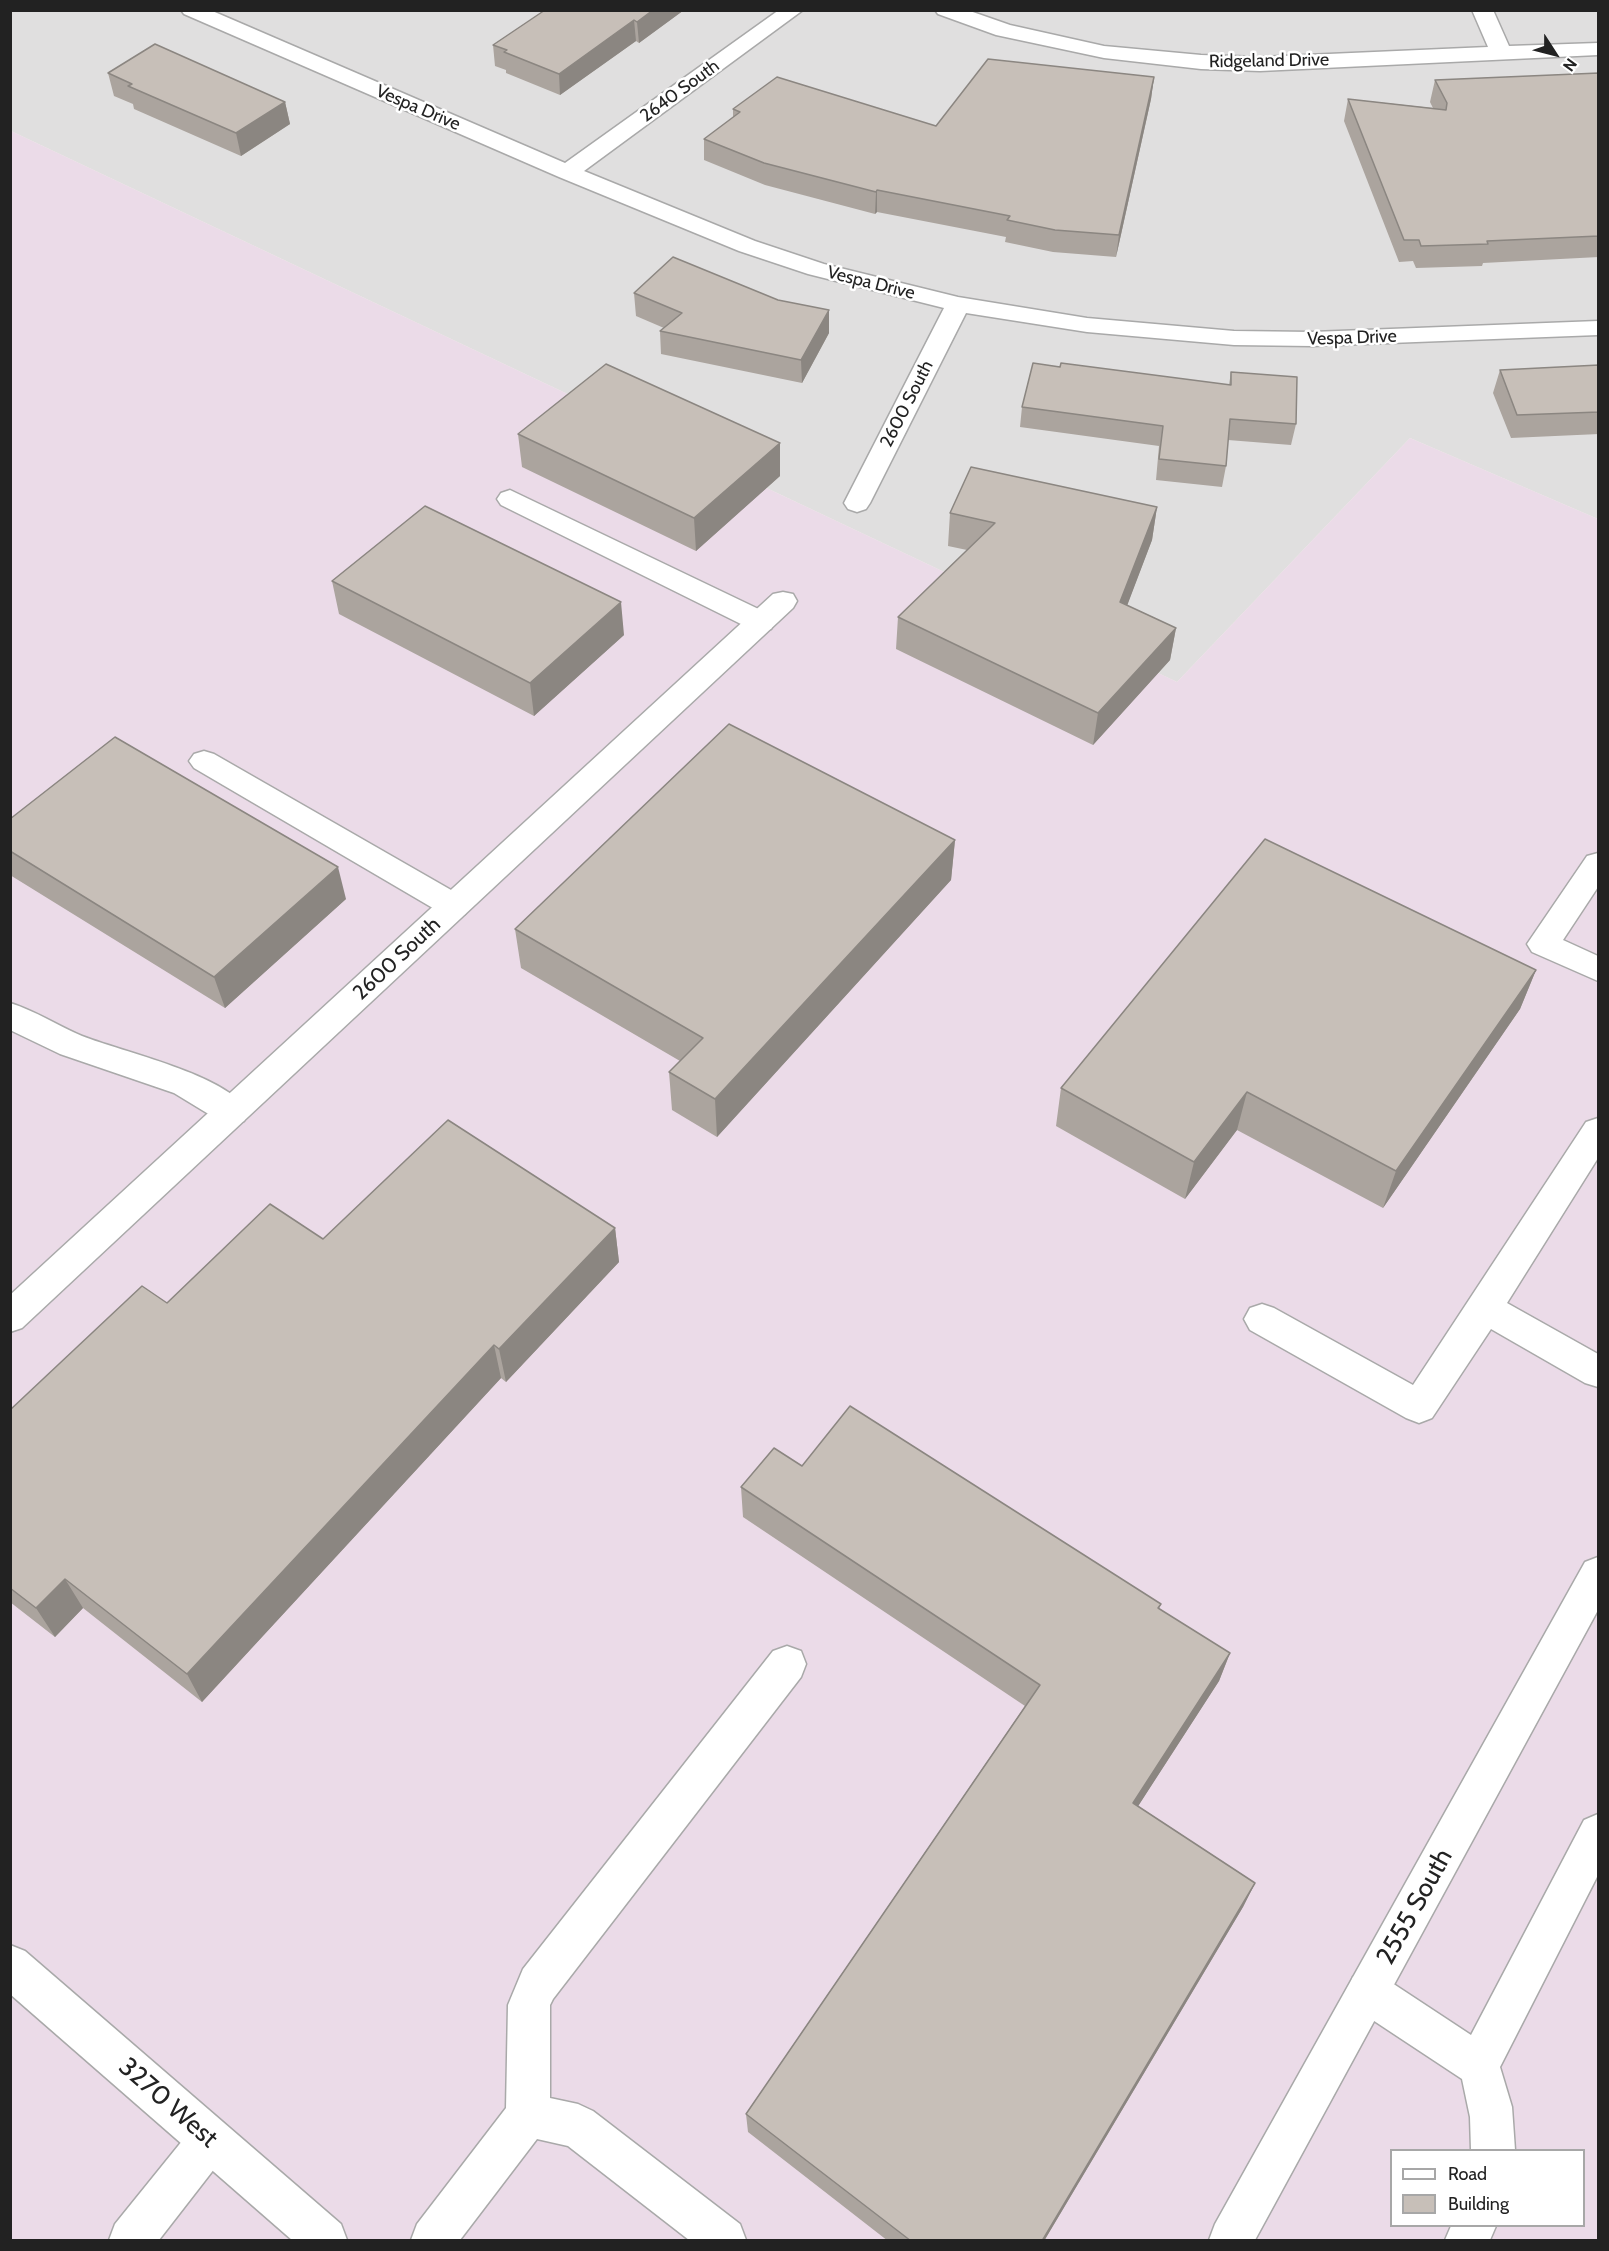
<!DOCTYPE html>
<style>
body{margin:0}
#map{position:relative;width:1609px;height:2251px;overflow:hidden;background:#f2efe9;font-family:Cabin,sans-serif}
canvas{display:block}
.frame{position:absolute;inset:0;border:12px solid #222;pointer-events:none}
.legend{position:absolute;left:1390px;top:2149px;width:195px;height:78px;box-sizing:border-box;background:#fff;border:2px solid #a7a7a7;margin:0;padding:8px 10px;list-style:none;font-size:18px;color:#222}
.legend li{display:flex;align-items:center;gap:12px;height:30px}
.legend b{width:30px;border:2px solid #a7a7a7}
.north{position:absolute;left:1525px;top:24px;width:60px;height:60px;-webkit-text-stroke:4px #fff;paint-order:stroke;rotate:126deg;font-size:16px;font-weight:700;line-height:24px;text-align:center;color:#222}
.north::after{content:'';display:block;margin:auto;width:21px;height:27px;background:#222;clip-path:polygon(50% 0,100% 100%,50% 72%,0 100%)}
</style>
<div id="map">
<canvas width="1609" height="2251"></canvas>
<div class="frame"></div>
<ul class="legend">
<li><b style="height:8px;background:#fff"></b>Road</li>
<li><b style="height:16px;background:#c7bfb8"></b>Building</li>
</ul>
<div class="north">N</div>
</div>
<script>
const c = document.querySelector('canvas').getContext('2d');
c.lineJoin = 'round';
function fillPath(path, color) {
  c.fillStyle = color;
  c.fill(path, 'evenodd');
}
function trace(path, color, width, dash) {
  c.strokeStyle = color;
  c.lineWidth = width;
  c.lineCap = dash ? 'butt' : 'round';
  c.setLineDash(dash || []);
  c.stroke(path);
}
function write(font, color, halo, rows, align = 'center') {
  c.font = font + ' Cabin,sans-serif';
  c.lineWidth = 5;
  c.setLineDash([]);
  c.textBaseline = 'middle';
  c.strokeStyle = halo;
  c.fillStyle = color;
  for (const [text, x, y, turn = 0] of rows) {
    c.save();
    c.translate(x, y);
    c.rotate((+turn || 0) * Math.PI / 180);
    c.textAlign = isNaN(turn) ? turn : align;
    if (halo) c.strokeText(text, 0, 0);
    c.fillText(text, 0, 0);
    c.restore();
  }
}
const residential = new Path2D(`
 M11,11H1598V519L1410,438L1177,682L11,131Z`);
const industrial = new Path2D(`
 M11,131L1177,682L1410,438L1598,519V2240H11ZM1392,2150H1584V2226H1392Z`);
const service = new Path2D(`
 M510,490L771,615L775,622L771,629L761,631L751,629L501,505L497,499L501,493Z
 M204,751L214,754L465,898L469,906L465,914L454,918L443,914L194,768L189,761L194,754Z
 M1598,853V887L1563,940L1598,956V981L1532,952L1527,944L1587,856Z
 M10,1003C36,1011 58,1026 82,1036C122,1052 229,1075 248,1112L244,1121L232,1125L220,1121L174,1093L60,1054L10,1030Z
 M1598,1118V1158L1507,1303L1598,1354V1387L1585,1383L1491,1329L1432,1418L1419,1423L1406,1418L1250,1330L1244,1319L1250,1308L1262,1304L1274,1308L1413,1385L1586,1122Z
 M787,1646L801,1651L806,1664L801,1677L553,1999L550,2005V2098L578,2104L593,2111L740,2224L746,2240H689L568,2146L537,2139L460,2240H411L417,2224L506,2108L508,2005L523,1969L773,1651Z
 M1598,1814V1875L1500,2067L1512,2107L1515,2150H1471L1470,2117L1462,2079L1353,2007L1347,1992L1353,1977L1368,1971L1383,1977L1471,2035L1584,1820Z
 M210,2118L225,2125L232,2140L225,2155L159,2240H109L115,2224L195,2125Z
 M1451,2226H1496L1490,2240H1445Z`);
const minor = new Path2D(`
 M181,10H210L565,163L779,10H803L584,171L755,241L824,264L958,297L1087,318L1234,331L1312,332L1598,321V335L1312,346L1234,345L1087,332L966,313L870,503L866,509L857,512L848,509L844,503L944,308L808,274L739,251L559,177L184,14Z
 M935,10H967L1010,25L1104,46L1201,55L1260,57L1488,47L1472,10H1493L1509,46L1598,43V55L1260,71L1201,69L1104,58L996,35L938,14Z
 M783,592L793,594L797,601L793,608L22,1328L10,1332V1295L773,594Z
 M1598,1557V1610L1255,2240H1209L1215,2224L1585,1562Z
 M10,1945L25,1951L341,2224L347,2240H292L10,1994Z`);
const wall = new Path2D(`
 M545,10H684L639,43L636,41L560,95L506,73V70L495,66L493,45Z
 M108,73L285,102L290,124L241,156L134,109L133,104L114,96Z
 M1599,73V257L1483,263L1482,266L1416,268L1413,261L1399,262L1344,121L1348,99L1433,108L1430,102L1435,80Z
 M1154,77L1151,99L1116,257L1053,252L1005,242L1006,237L877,212L875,214L765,185L704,160V139L733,117V109L936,126Z
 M634,293L829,333L802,383L661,354L660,331L664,328L636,316Z
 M1599,365V434L1511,438L1493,393L1500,370Z
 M1060,367L1229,385L1231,372L1296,424L1291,445L1228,440L1226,466L1222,487L1156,480L1159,446L1020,427L1022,407Z
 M518,434L780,443V476L696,551L522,467Z
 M1157,507L1152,540L1127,605L1176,628L1170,660L1093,745L896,649L898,617L967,550L948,546L950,513Z
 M332,581L624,635L534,716L339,614Z
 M10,819L346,899L225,1008L10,875Z
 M955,840L951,880L717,1137L672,1110L669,1072L680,1061L521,968L515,929Z
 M1536,970L1520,1009L1383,1208L1237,1130L1185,1199L1056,1126L1061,1088Z
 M615,1228L619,1262L506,1382L501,1378L202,1702L83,1608L55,1637L10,1602V1410L167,1303L323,1239Z
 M802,1466L1161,1604L1159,1609L1230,1653L1219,1681L1138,1806L1255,1883L1243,1907L1044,2241H888L748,2132L746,2114L1025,1706L743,1517L741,1487Z`);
const shadedWall = new Path2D(`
 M653,10H684L639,43L637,22Z
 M634,20L636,41L560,95L559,74Z
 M1154,77L1151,99L1116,257L1119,235Z
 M285,102L290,124L241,156L236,133Z
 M877,190V212L875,214L876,192Z
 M829,310V333L802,383L801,360Z
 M780,443V476L696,551L694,518Z
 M1157,507L1152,540L1116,635L1120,602Z
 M621,602L624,635L534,716L530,683Z
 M1176,628L1170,660L1093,745L1098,713Z
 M955,840L951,880L717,1137L715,1099Z
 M338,867L346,899L225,1008L214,977Z
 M1536,970L1520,1009L1383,1208L1396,1171Z
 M1247,1092L1237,1130L1185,1199L1194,1162Z
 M615,1228L619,1262L506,1382L499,1349Z
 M494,1345L501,1378L202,1702L187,1674Z
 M65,1579L83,1608L55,1637L36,1608Z
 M1230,1653L1219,1681L1124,1828L1133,1803Z
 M1255,1883L1243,1907L1044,2241H1042Z`);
const building = new Path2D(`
 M545,10H653L637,22L634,20L559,74L504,52L507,50L493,45Z
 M155,44L285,102L236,133L128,86L132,84L108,73Z
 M988,59L1154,77L1119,235L1055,230L1007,220L1010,216L877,190L876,192L764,163L704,139L740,112L733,109L777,77L936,126Z
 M1599,73V236L1487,241L1488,244L1421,246L1419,240H1404L1348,99L1446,110L1447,103L1435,80Z
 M673,257L778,300L829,310L801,360L660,331L682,313L634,293Z
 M1033,363L1060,367L1061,363L1231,385V372L1297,377L1296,424L1230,419L1226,466L1159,459L1163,426L1022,407Z
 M606,364L780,443L694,518L518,434Z
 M1599,365V412L1517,415L1500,370Z
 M971,467L1157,507L1120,602L1176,628L1098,713L898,617L995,523L950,513Z
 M425,506L621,602L530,683L332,581Z
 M729,724L955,840L715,1099L669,1072L703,1038L515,929Z
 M115,737L338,867L214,977L10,851V819Z
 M1265,839L1536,970L1396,1171L1247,1092L1194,1162L1061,1088Z
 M448,1120L615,1228L499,1349L494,1345L187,1674L65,1579L36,1608L10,1588V1410L142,1286L167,1303L270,1204L323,1239Z
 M850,1406L1161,1604L1158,1608L1230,1653L1133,1803L1255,1883L1042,2241H911L746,2114L1040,1685L741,1487L774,1448L802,1466Z`);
const farStreetnames = [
 ["Ridgeland Drive",1269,61,-1],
 ["2640 South",680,91,-36],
 ["Vespa Drive",418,108,23],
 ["Vespa Drive",871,283,14],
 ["Vespa Drive",1352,338,-2],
 ["2600 South",907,404,-63]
];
const streetNames = [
 ["2600 South",397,959,-43]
];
const nearStreetnames = [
 ["2555 South",1415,1907,-61],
 ["3270 West",168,2103,41]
];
fillPath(residential, '#e0dfdf');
fillPath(industrial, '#ebdbe8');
trace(service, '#a9a9a9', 3);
trace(minor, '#a9a9a9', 3);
fillPath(service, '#fff');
fillPath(minor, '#fff');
fillPath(wall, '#aba49e');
fillPath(shadedWall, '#8b8681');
fillPath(building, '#c7bfb8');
trace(building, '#8b8681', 1.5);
write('18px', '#222', '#fff', farStreetnames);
write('21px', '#222', '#fff', streetNames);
write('26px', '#222', '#fff', nearStreetnames);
</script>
